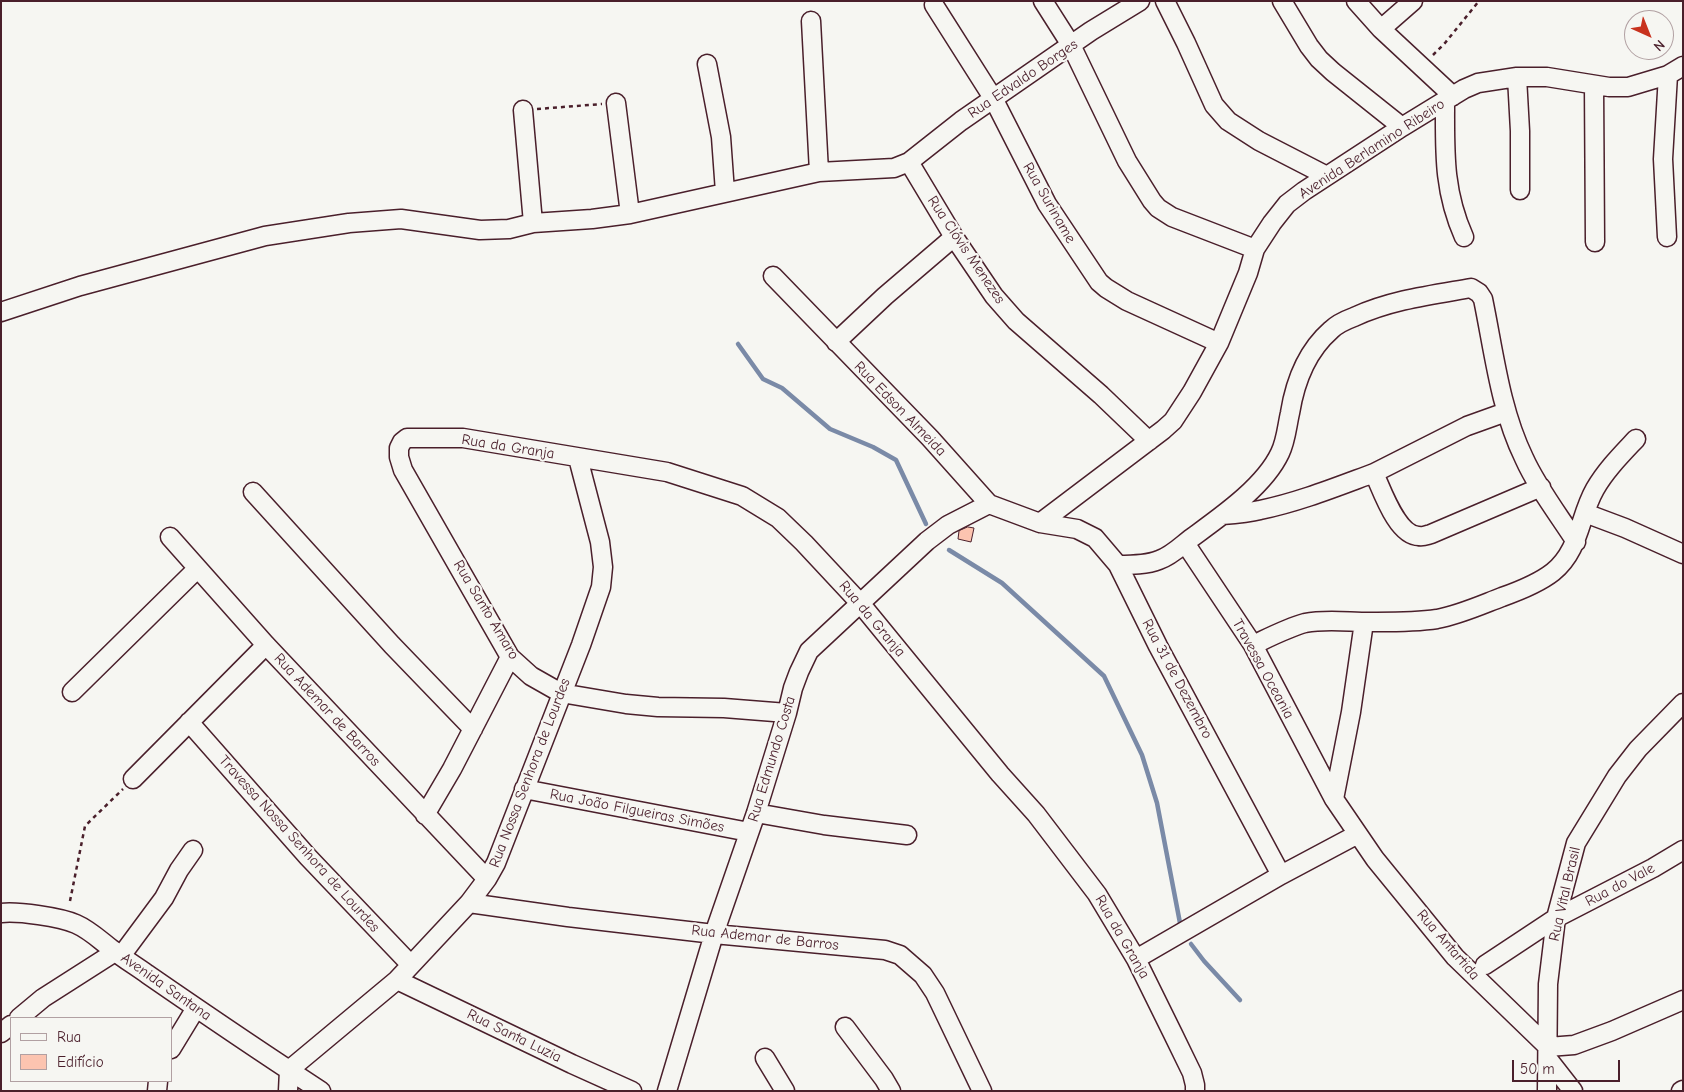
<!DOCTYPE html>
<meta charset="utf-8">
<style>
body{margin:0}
#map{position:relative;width:1684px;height:1092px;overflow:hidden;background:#f6f6f2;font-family:"Comic Neue",sans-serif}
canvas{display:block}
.frame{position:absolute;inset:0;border:2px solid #4a1f2b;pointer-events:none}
.legend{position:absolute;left:10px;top:1017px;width:162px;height:65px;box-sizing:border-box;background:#f6f6f2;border:1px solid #b1a0a2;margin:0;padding:6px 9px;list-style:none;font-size:15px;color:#4a1f2b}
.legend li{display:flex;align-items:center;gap:10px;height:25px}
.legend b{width:25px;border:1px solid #b1a0a2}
.north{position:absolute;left:1624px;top:10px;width:50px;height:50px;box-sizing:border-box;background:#f6f6f2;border:1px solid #b1a0a2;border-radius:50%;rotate:136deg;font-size:14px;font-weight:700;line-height:20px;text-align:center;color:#4a1f2b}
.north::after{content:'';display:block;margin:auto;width:18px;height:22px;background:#c8321e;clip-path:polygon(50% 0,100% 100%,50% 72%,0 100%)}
.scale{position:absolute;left:1512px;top:1060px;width:108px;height:22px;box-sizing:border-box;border:2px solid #4a1f2b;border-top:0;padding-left:6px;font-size:15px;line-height:18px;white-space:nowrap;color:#4a1f2b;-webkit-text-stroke:4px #f6f6f2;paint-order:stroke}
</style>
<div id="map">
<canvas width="1684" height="1092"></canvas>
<div class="frame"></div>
<ul class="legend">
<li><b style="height:6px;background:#f6f6f2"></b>Rua</li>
<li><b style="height:14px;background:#fcc4b0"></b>Edifício</li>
</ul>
<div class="north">N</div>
<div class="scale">50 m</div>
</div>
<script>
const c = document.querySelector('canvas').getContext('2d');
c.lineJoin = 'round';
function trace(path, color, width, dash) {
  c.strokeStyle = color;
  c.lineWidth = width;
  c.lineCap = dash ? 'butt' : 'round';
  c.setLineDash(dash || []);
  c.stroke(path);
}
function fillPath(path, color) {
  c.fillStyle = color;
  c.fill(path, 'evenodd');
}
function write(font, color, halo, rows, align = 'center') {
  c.font = font + ' "Comic Neue",sans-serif';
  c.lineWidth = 4.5;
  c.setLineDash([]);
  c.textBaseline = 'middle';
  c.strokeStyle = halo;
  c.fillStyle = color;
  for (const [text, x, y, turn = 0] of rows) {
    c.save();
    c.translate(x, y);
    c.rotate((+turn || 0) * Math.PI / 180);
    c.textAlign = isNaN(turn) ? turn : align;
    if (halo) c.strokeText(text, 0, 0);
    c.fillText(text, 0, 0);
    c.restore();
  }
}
const stream = new Path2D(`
 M738,344L763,379L782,388L830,429L873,447L896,460L926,524
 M949,550L1002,583L1104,676L1142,755L1157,803L1180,923
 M1191,944L1204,961L1240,1000`);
const building = new Path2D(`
 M968,527L974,528L971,542L958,539L959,531Z`);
const path = new Path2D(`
 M1433,55L1445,43L1479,1
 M537,109L602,104
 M70,901L85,826L123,789`);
const minor = new Path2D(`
 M1043,1L1071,45L1127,161L1152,201L1158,208L1172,217L1255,249
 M1165,1L1186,43L1214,105L1228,121L1259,141L1327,176
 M1282,1L1309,46L1319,59L1333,72L1402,127
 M1356,1L1381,29L1453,96
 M934,5L993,98L1047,204L1099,282L1106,288L1127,301L1219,343
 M811,21L819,172
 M1381,29L1413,1
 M707,64L721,137L725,192
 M1517,77L1520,131V190
 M1594,85L1595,242
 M1445,101C1445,151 1443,190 1464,237
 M616,103L630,214
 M523,110L533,223
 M909,162L954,237L994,296L1016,321L1101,395L1149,441
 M1667,237L1663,159L1668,75
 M773,276L930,438L989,504L1040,523L1077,529L1095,538L1118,565L1158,646L1281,875
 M1,312L80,286L265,236L349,223L401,219L480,230L509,229L533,223L592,219L630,214L819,172L894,168L909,162L961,121L1091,31L1140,1
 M836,342L885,296L954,237
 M1506,412L1467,426L1374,473C1382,490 1397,536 1419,536C1423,537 1427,535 1431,534L1541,487
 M253,492L392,645L473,729
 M1585,513L1625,528L1683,554
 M1222,515C1235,514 1248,513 1260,510C1299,502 1336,487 1374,473
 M1040,523L1163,430L1173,421L1192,392L1219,343L1248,273L1255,249L1272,223L1287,204L1304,191L1402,127L1464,89L1478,83L1517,77H1547L1609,87H1628L1668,75L1683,66
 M170,537L266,645L487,879
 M1185,543L1253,645L1334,799L1375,859L1455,957L1548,1047L1574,1045L1612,1031L1683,1000
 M1118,565C1131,565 1147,565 1159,560C1171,556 1181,546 1190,539C1220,517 1264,487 1280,453C1286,441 1287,426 1290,413C1295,382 1307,351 1331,330C1337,324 1346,320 1354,317C1391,300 1431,295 1471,288L1479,293L1483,299C1494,352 1500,409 1524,458C1537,487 1558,514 1576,542
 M1253,645C1270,637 1287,628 1305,623C1329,618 1353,623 1377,622C1397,622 1417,622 1437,619C1459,615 1481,605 1502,597C1519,591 1539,583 1553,572C1580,550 1579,517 1595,489C1606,470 1621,455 1636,439
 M72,692L197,569
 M787,713L724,708L658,707L626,704L561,693L531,676L510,657L403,470L399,457V448L402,442L407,438H463L667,472L742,496L778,518L804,543L860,603L1000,774L1036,814L1097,894L1136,959L1173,1034L1192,1073L1195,1085V1091
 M189,722L308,857L411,965
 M133,779L266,645
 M524,789L749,832
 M1334,799L1351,712L1364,622
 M756,813L824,825L907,835
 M425,815L452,769L510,657
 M469,903L568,917L714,934L885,950L900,955L923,975L935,993L982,1091
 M1,913C18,911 60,917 76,924C90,930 101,941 113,950C124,959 136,966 147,974C205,1014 262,1053 321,1091
 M121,956L164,898L179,870L193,850
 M1136,959L1281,875L1358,834
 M1485,965L1556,918L1653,868L1683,850
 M397,980L572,1064L632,1091
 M19,1018L43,998L115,952
 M845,1027L884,1079L891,1091
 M1,1033L11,1025
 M171,1049L196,1008
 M765,1058L785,1091
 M1548,1059L1573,1091
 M157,1091L158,1081
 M288,1091L289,1070L397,980L469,903L487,879L496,863L581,645L601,587L603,567L600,542L578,458
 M667,1091L714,934L756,813L787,713L793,688L799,672L809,651L927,541L948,525L989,504
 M1547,1091L1548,984L1556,918L1576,843L1617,776L1638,749L1683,703
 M1681,1091L1683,1090`);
const streetNames = [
 ["Rua Edvaldo Borges",1023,79,-34],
 ["Avenida Berlamino Ribeiro",1372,149,-33],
 ["Rua Suriname",1049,203,60],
 ["Rua Clóvis Menezes",966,250,56],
 ["Rua Edson Almeida",900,409,46],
 ["Rua da Granja",508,447,9],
 ["Rua Santo Amaro",486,610,59],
 ["Rua da Granja",872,619,50],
 ["Travessa Oceania",1263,669,61],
 ["Rua 31 de Dezembro",1177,679,62],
 ["Rua Ademar de Barros",327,710,47],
 ["Rua Edmundo Costa",772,759,-73],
 ["Rua Nossa Senhora de Lourdes",530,773,-69],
 ["Rua João Filgueiras Simões",637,811,11],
 ["Travessa Nossa Senhora de Lourdes",299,844,48],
 ["Rua do Vale",1620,885,-28],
 ["Rua Vital Brasil",1565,894,-77],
 ["Rua da Granja",1122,937,60],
 ["Rua Ademar de Barros",765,938,6],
 ["Rua Antartida",1448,945,49],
 ["Avenida Santana",166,987,35],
 ["Rua Santa Luzia",514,1036,26]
];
trace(stream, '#7a8aa7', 4.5);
fillPath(building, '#fcc4b0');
trace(building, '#4a1f2b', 1);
trace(minor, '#4a1f2b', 21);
trace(path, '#4a1f2b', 2.5, [4, 4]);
trace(minor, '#f6f6f2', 18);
write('15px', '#4a1f2b', '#f6f6f2', streetNames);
</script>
